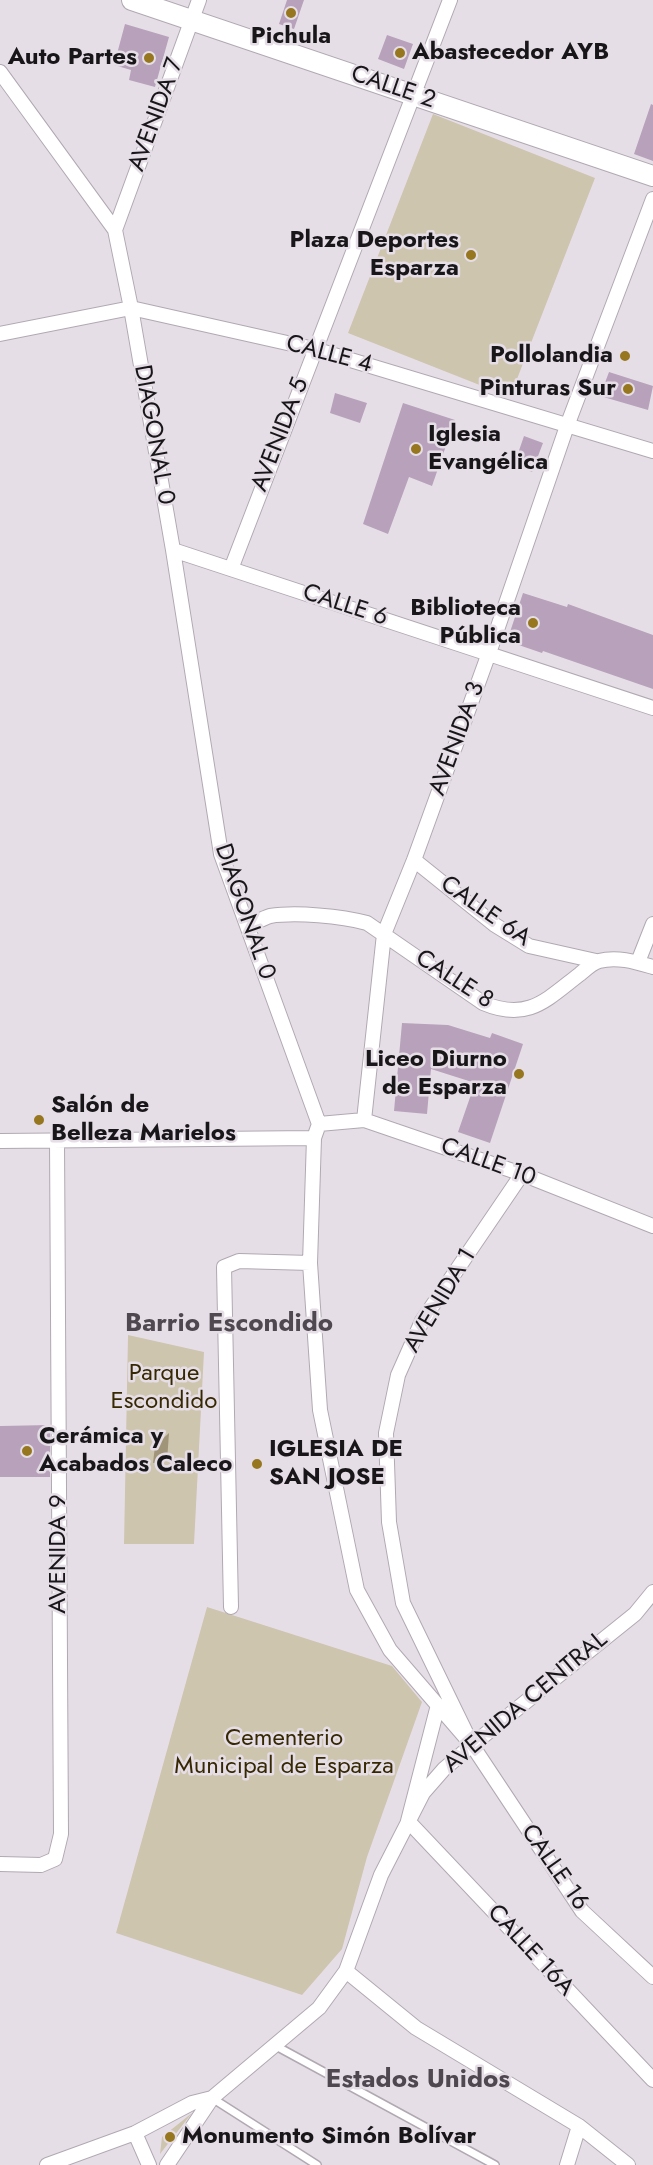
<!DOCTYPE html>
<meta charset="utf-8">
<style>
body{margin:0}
canvas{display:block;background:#e6dee7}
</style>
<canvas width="653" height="2165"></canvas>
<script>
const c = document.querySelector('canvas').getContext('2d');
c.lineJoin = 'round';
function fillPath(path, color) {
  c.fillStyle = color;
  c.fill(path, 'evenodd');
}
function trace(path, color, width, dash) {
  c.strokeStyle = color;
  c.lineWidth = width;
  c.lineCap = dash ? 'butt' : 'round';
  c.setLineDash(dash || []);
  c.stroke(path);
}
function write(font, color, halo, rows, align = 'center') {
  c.font = font + ' Jost,sans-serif';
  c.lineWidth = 5;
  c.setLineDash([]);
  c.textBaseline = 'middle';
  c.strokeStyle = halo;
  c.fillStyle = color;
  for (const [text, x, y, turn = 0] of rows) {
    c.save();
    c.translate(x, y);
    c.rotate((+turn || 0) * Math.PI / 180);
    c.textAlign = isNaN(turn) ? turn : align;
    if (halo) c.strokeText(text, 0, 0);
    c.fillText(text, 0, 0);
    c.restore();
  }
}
const green = new Path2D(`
 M433,114L595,178L510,397L348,333Z
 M128,1335L204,1352L194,1544H124Z
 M207,1607L392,1666L422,1702L367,1857L342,1949L302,1995L116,1933Z
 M192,2113L160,2154L162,2137Z`);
const water = new Path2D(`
 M169,1433L167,1461L153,1463L155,1446Z`);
const building = new Path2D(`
 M287,0H304L294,29L279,24Z
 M125,24L169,37L155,87L129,80L131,70L114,65Z
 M387,35L413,44L404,69L378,59Z
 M651,104L653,105V161L634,154Z
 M609,372L653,386L648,410L600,396Z
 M335,393L367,403L360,423L330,413Z
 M403,403L455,420L432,486L409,477L388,534L363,524Z
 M524,436L543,443L532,472L514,465Z
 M523,593L567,607L568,604L653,635V689L543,651L542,653L507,641Z
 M402,1023L448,1025L490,1038L492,1033L523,1044L490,1143L458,1132L475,1083L431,1069L427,1114L394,1111Z
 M50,1425V1477H0V1426Z`);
const lane = new Path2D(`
 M276,2046L495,2165
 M212,2098L317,2165`);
const street = new Path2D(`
 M0,72L115,230L131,308L173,550L221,854L319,1124L314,1138L310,1263L320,1410L357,1590L390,1650L472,1745
 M115,230L199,0
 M0,334L131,308L314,349L653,451
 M173,550L653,708
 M231,569L450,0
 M414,860L495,925L529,946L596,961
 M248,926C255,923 263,918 270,916C296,912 341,916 367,923L483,1003C528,1022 546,1000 580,974C586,969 592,963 599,961C617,956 636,962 653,967
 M638,962L653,924
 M364,1120L384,934L414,860L489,653L567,426L653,199
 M319,1124L364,1120L522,1174L653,1226
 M0,1141L314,1138
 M522,1174L422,1321L398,1375L386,1433L389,1522L403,1603L472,1745L582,1911L653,1977
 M231,1607L224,1267L239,1261L310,1263
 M438,1705L408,1821L653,2080
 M0,1864L41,1865L55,1859L61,1834L57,1141
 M346,1971L416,2028L579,2126L628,2165
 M135,2133L149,2165
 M47,2165L135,2133L192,2103L212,2098L319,2008L346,1971L381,1875L423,1793L444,1769L472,1745L635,1614L653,1592
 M167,2165L212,2098
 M567,2165L579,2126`);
const secondary = new Path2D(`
 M132,0L653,176`);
const markers = [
 [291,13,6,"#967720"],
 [400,53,6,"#967720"],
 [149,58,6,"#967720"],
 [471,255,6,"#967720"],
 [625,356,6,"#967720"],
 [628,389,6,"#967720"],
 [416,449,6,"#967720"],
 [533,623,6,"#967720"],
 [519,1074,6,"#967720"],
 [39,1120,6,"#967720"],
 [27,1451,6,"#967720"],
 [257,1464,6,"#967720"],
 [170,2137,6,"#967720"]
];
const poiNames = [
 ["Pichula",291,37,"center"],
 ["Abastecedor AYB",412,53],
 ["Auto Partes",137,58,"right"],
 ["Plaza Deportes",459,241,"right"],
 ["Esparza",459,269,"right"],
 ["Pollolandia",613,356,"right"],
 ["Pinturas Sur",616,389,"right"],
 ["Iglesia",428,435],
 ["Evangélica",428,463],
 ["Biblioteca",521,609,"right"],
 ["Pública",521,637,"right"],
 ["Liceo Diurno",507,1060,"right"],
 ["de Esparza",507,1088,"right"],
 ["Salón de",51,1106],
 ["Belleza Marielos",51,1134],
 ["Cerámica y",39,1437],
 ["Acabados Caleco",39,1465],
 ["IGLESIA DE",269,1450],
 ["SAN JOSE",269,1478],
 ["Monumento Simón Bolívar",182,2137]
];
const streetNames = [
 ["CALLE 2",393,88,19],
 ["AVENIDA 7",157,115,-70],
 ["CALLE 4",329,355,15],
 ["DIAGONAL 0",153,435,80],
 ["AVENIDA 5",281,435,-69],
 ["CALLE 6",345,606,18],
 ["AVENIDA 3",458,739,-70],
 ["DIAGONAL 0",244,912,71],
 ["CALLE 6A",485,912,35],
 ["CALLE 8",454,980,33],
 ["CALLE 10",488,1163,20],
 ["AVENIDA 1",441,1301,-59],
 ["AVENIDA 9",59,1554,-90],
 ["AVENIDA CENTRAL",526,1703,-40],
 ["CALLE 16",554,1868,55],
 ["CALLE 16A",530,1951,47]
];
const parkNames = [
 ["Parque",164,1374],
 ["Escondido",164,1402],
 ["Cementerio",284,1739],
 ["Municipal de Esparza",284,1767]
];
const neighbourhoodNames = [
 ["Barrio Escondido",229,1325],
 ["Estados Unidos",418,2081]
];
fillPath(green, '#cec5af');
fillPath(water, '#a19579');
fillPath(building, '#b8a2bb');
trace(lane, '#b1a9b2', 10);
trace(street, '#b1a9b2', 16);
trace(secondary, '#b1a9b2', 22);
trace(lane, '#fff', 7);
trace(street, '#fff', 14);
trace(secondary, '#fff', 20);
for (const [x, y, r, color] of markers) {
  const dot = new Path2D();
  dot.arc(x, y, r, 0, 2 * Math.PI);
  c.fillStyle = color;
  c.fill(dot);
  trace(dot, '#e6dee7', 2);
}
write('bold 24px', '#181619', '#e6dee7', poiNames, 'left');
write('24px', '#181619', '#e6dee7', streetNames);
write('24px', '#362800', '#e6dee7', parkNames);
write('bold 26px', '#4f4850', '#e6dee7', neighbourhoodNames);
</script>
